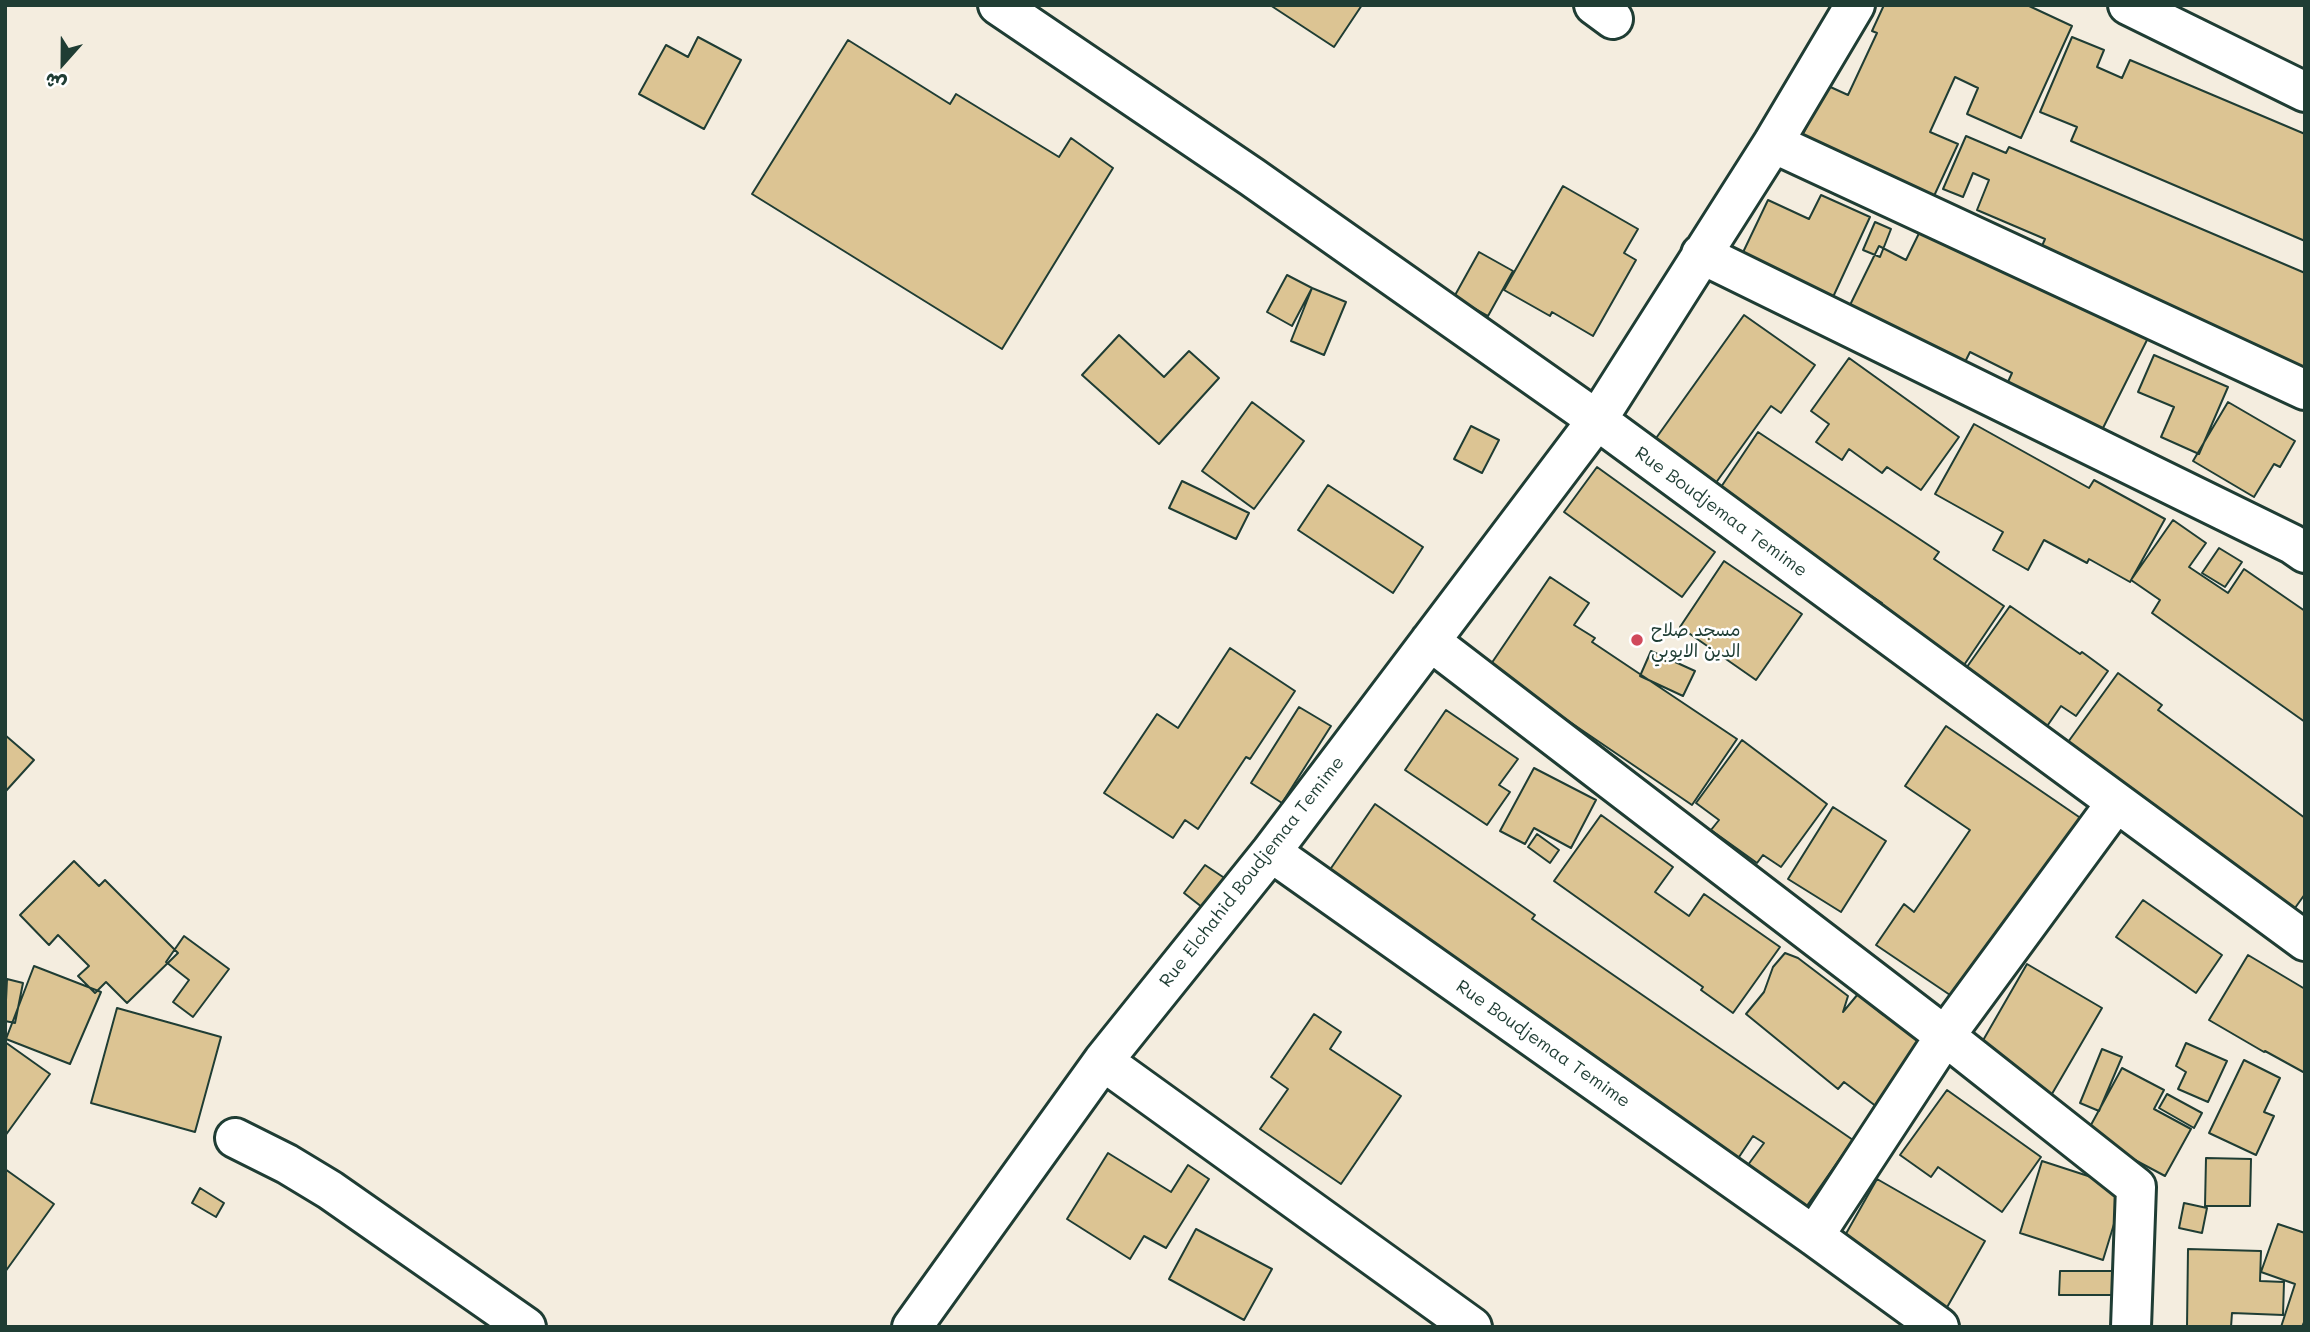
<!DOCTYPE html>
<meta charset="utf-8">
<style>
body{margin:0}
#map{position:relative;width:2310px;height:1332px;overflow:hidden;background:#f4eddf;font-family:Mali,"Playpen Sans Arabic",sans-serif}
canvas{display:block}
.frame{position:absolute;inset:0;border:7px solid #1f3d34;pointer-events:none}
.north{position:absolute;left:28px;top:28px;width:70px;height:70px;-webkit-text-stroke:5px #fff;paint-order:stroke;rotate:201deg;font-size:19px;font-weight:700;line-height:28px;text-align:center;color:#1f3d34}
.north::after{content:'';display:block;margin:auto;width:24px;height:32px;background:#1f3d34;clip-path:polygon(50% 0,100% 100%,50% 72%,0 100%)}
</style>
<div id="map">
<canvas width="2310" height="1332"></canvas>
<div class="frame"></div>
<div class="north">ش</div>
</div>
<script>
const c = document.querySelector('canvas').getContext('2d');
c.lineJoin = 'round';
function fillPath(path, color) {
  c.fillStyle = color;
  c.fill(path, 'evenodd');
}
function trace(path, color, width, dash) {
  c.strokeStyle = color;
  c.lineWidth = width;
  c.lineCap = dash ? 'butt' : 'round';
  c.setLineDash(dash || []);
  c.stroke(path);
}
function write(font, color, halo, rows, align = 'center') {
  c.font = font + ' Mali,"Playpen Sans Arabic",sans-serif';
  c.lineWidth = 5;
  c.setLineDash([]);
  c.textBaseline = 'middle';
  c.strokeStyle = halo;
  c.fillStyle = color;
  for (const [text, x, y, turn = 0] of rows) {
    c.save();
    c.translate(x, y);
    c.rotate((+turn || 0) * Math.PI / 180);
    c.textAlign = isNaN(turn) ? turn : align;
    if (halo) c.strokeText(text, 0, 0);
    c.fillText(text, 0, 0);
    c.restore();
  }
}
const building = new Path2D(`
 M1270,5H1362L1334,47Z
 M1884,5H2027L2072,26L2021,138L1967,114L1978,88L1955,77L1930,132L1958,144L1934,196L1802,136L1826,85L1848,95L1877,33L1872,31Z
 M698,37L741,60L704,129L639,94L666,45L688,57Z
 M2072,37L2104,50L2097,67L2122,78L2130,60L2305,134V241L2071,141L2077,127L2040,112Z
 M848,40L950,104L956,94L1059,157L1071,138L1113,168L1002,349L752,194Z
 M1966,136L2006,153L2009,147L2305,273V373L2067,270L2072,259L2042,246L2045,239L1977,210L1989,180L1973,173L1963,197L1943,189Z
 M1563,186L1638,229L1624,253L1636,260L1593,336L1552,312L1550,316L1504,290Z
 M1821,195L1870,217L1833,297L1798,281L1736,267L1768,200L1809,219Z
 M1875,222L1891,229L1880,257L1863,250Z
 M1924,223L2149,336L2102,430L2060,409L2054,421L2002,395L2012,373L1970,352L1965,362L1850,305L1879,246L1906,260Z
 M1479,252L1513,271L1488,316L1454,297Z
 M1287,275L1312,288L1292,326L1267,312Z
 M1312,288L1346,302L1324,355L1291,341Z
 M1744,315L1815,365L1781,413L1771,406L1710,491L1649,448Z
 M1119,335L1164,377L1189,351L1219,378L1159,444L1082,375Z
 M2154,355L2228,387L2199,454L2161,437L2174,407L2138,392Z
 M1849,358L1959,437L1921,490L1887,467L1882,473L1849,449L1842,460L1816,442L1829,424L1811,411Z
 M1252,402L1304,441L1254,509L1202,471Z
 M2228,402L2295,441L2280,467L2274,464L2254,497L2193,461Z
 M1974,424L2089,488L2094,480L2165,519L2130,582L2089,559L2087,563L2044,540L2028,570L1993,550L2003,532L1935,494Z
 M1471,426L1499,440L1482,473L1454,459Z
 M1758,432L1939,552L1934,559L2004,606L1958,674L1876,610L1882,603L1717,493Z
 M1597,467L1715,552L1682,597L1564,512Z
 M1182,481L1249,513L1236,539L1169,508Z
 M1328,485L1423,547L1393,593L1298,530Z
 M2173,520L2206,543L2189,567L2228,593L2244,569L2305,611V722L2152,613L2160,600L2131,580Z
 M2219,548L2242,562L2225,587L2202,573Z
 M1724,561L1802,614L1756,680L1680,627Z
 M1550,577L1589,603L1574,625L1595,638L1592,642L1737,739L1692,805L1489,667Z
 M2010,606L2080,654L2082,652L2108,671L2076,716L2061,706L2043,732L1962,674Z
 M1230,648L1295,691L1250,759L1246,757L1198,829L1185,820L1173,838L1104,793L1157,714L1178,728Z
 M1651,651L1695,671L1683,696L1640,676Z
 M2118,673L2162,705L2158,710L2305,818V894L2290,915L2063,749Z
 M1299,707L1331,726L1282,803L1251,783Z
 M1446,710L1518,759L1499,785L1510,792L1487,825L1405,770Z
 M1946,726L2082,819L1953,997L1876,945L1904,904L1914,912L1970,830L1905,786Z
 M5,735L34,760L5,792Z
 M1742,740L1827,804L1781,867L1763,855L1757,863L1711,830L1719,820L1696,803Z
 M1534,768L1596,800L1571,848L1534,828L1525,844L1500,831Z
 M1375,804L1535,915L1532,919L1853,1140L1804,1210L1745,1169L1764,1143L1753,1136L1735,1163L1327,874Z
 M1833,807L1886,841L1841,912L1788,879Z
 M1601,815L1673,867L1655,892L1689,916L1704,894L1780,947L1733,1013L1701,990L1703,987L1554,881Z
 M1537,834L1559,850L1550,863L1528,847Z
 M74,861L99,886L105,880L178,953L127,1003L106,982L95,993L78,976L89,966L58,935L49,945L20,915Z
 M1205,865L1229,881L1207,911L1184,893Z
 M2143,900L2222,955L2196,993L2116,937Z
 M184,936L229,969L193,1017L173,1002L189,980L166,962Z
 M1785,953L1798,958L1848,996L1843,1012L1858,994L1882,1014L1903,1023L1922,1038L1881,1110L1844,1082L1838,1089L1746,1014L1764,992L1773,967Z
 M2248,955L2305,989V1073L2265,1051L2264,1052L2209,1020Z
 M2027,964L2102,1008L2049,1099L1974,1056Z
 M34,966L101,992L70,1064L6,1039Z
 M7,979L23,983L15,1023L5,1021Z
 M117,1008L221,1037L195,1132L91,1103Z
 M1314,1014L1341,1032L1330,1049L1401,1096L1341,1184L1260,1129L1288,1089L1271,1077Z
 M5,1042L50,1074L5,1136Z
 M2186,1043L2227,1061L2208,1102L2178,1089L2186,1072L2176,1066Z
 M2102,1049L2122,1057L2099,1111L2080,1103Z
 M2244,1060L2280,1078L2264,1112L2274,1116L2256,1155L2209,1133Z
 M2122,1068L2164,1090L2154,1109L2191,1129L2165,1176L2086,1134Z
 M1947,1090L2041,1157L2002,1212L1938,1167L1931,1177L1900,1155Z
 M2167,1094L2202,1113L2194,1128L2159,1108Z
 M1108,1153L1171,1192L1188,1165L1209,1179L1166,1248L1144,1236L1130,1259L1067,1219Z
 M2206,1158L2251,1159L2250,1206H2205Z
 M2042,1161L2125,1188L2103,1260L2020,1233Z
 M5,1169L54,1204L5,1272Z
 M1877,1179L1985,1241L1942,1316L1839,1246Z
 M200,1188L224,1203L216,1217L192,1203Z
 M2184,1203L2207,1208L2202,1233L2179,1228Z
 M2278,1224L2305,1233V1320L2302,1327H2281L2295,1284L2261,1272Z
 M1196,1229L1272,1269L1244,1320L1169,1279Z
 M2188,1249L2261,1251L2260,1281L2284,1282L2283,1315L2232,1313L2231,1327H2187Z
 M2060,1271H2116V1295H2059Z`);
const minor = new Path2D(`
 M998,5L1252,177L1597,420L2305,941
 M1594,5L1613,19
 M2128,5L2305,92
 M1773,143L2305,390
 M1701,254L2292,544L2305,553
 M1430,641L1945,1036L2136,1187L2131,1327
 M1271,852L1814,1236L1939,1327
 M1103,1061L1472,1327
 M235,1138L287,1164L330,1190L526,1327
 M1814,1236L1945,1036L2116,803
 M912,1327L1103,1061L1271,852L1597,420L1773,143L1855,5`);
const markers = [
 [1637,640,7,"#d1495b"]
];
const streetNames = [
 ["Rue Boudjemaa Temime",1721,512,36],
 ["Rue Elchahid Boudjemaa Temime",1252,872,-52],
 ["Rue Boudjemaa Temime",1543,1044,35]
];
const poiNames = [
 ["مسجد صلاح",1651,630],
 ["الدين الايوبي",1651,651]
];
fillPath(building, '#dcc493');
trace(building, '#1f3d34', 2);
trace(minor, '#1f3d34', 44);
trace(minor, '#fff', 38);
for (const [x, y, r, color] of markers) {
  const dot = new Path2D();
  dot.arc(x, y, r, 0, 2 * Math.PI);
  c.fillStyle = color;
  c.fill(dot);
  trace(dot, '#fff', 2.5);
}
write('18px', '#1f3d34', '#fff', streetNames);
write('18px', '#1f3d34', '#fff', poiNames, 'left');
</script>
